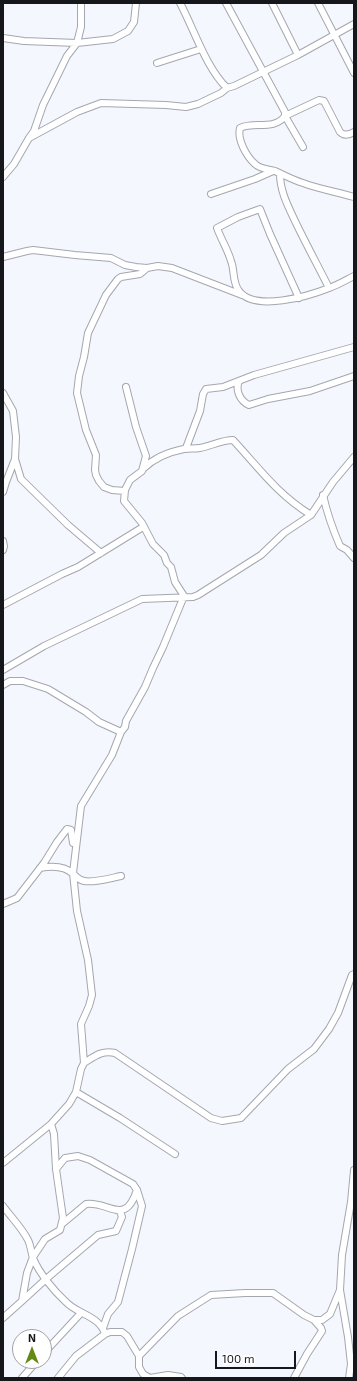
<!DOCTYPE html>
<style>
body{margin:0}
#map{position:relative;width:357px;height:1381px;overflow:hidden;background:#f4f7fe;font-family:"Exo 2",sans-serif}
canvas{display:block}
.frame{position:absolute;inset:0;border:4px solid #16171a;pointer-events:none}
.north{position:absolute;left:12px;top:1329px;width:40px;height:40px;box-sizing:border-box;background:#fff;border:1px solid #a2a2a3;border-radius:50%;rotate:0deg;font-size:11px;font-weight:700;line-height:16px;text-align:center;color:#16171a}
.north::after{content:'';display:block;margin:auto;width:14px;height:18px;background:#638a15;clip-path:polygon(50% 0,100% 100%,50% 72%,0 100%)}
.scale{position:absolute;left:215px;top:1351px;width:81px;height:18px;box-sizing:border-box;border:2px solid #16171a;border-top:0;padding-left:5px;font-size:12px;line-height:14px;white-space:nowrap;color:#16171a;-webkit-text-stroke:3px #fff;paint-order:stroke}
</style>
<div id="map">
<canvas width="357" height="1381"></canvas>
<div class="frame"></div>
<div class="north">N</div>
<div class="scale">100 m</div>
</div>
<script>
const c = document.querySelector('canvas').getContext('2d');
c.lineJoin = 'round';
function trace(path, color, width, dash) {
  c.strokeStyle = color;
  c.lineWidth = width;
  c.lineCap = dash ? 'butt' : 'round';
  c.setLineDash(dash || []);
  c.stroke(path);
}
const minor = new Path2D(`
 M81,3V27L77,43L67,56L43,105L34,131L29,138L77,112L101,103L166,105L186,107L198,104L221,93L227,88
 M180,3C194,29 206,68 227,88L234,86L298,55L354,24
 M226,3L285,112V116C274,131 254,121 240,128C237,139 246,156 255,164C260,169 268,169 275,171C284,175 293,180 303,183C319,189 337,192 354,197
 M272,3L298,55
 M318,3L354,73
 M3,38L24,41L77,43L113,39L128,31L134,22L136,3
 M157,63L201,49
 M303,147L285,116L319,100L324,101L340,132C344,136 349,135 354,132
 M280,174C280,191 288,206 295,221C306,244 318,266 329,288
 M3,177L14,164L29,138
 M211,194L255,179L273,171
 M3,257L27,251L33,250L75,255L111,258L125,265L136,267L147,268
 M299,298L270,234L260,209L238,217L217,228C221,239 228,250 231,261C235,271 232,282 239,291C255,312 309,296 329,288C338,285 346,280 354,276
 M239,381C235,390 240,401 249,405L268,399L310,391L354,376
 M3,393L13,411L16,437L15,459L21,479L68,525L101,553
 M186,448L200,411L203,394L206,389L223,387L254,375L354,347
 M143,469C154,458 168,452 184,449C189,448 194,449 200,448C211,446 222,440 233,440C259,468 277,494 311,515L333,482L354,457
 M125,491L112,490L104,487L99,481L96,475L95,470L96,455L86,430L77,393L79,376L84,357L88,333L106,295L118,279L121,277L140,274L147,268L158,266L172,268L242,295
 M3,492L6,482L15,459
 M323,495C327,513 333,530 340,546L347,550L354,558
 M3,541L4,546L3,550
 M3,605L62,574L78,567L143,527
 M3,670L44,646L142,599L193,597L198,595L261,555L284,533L311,515
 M3,685L10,681H23L48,689L86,712L99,722L121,732
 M40,868C51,866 65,866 73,874C77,877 79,880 84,881C94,883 111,878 121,876
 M3,904L17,898L44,863L57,842L67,829L71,830L73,843
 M84,1063C95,1056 102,1050 115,1053L211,1118L222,1121L241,1118L288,1069L314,1049L329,1029L338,1013L352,975L354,974
 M76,1092L120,1118L175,1154
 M3,1163L51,1124
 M56,1169L65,1158L78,1156L90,1160L133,1184L137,1190L142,1206L132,1249L118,1302L108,1314L103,1328
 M3,1206C11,1217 22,1228 28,1240C31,1246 31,1252 33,1258C39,1273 54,1291 66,1302C77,1314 100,1316 105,1334L76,1356L58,1378
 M62,1224L86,1204C109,1201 125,1227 137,1190
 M22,1301L46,1279L98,1235L116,1231L122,1217L120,1211
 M3,1318L22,1301L27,1273L33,1257L45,1239L60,1230L63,1218L56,1169L54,1134L51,1124L69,1104L76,1092L81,1069L84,1063L81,1024L89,1006L92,995L88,960L77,911L73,873L81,806L112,755L121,732L125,727L126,721L145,687L153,668L163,647L184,596L175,582L171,567L167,563L164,555L153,544L142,523L124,501L125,490L130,480L142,471L146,456L136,427L126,387
 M105,1334L110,1332H122L127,1336L139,1356V1367L143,1374L150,1378L168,1375L181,1377L182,1378
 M44,1353L81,1313
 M139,1356L178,1316L211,1295L245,1293H273L304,1315L314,1320H322L330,1314L340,1290
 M22,1378L37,1361
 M294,1378L307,1354L322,1331L321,1328L314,1320
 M349,1378L351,1364L348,1337L340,1290L342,1255L351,1202L354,1170`);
trace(minor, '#a3a7af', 8);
trace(minor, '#fff', 6);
</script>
